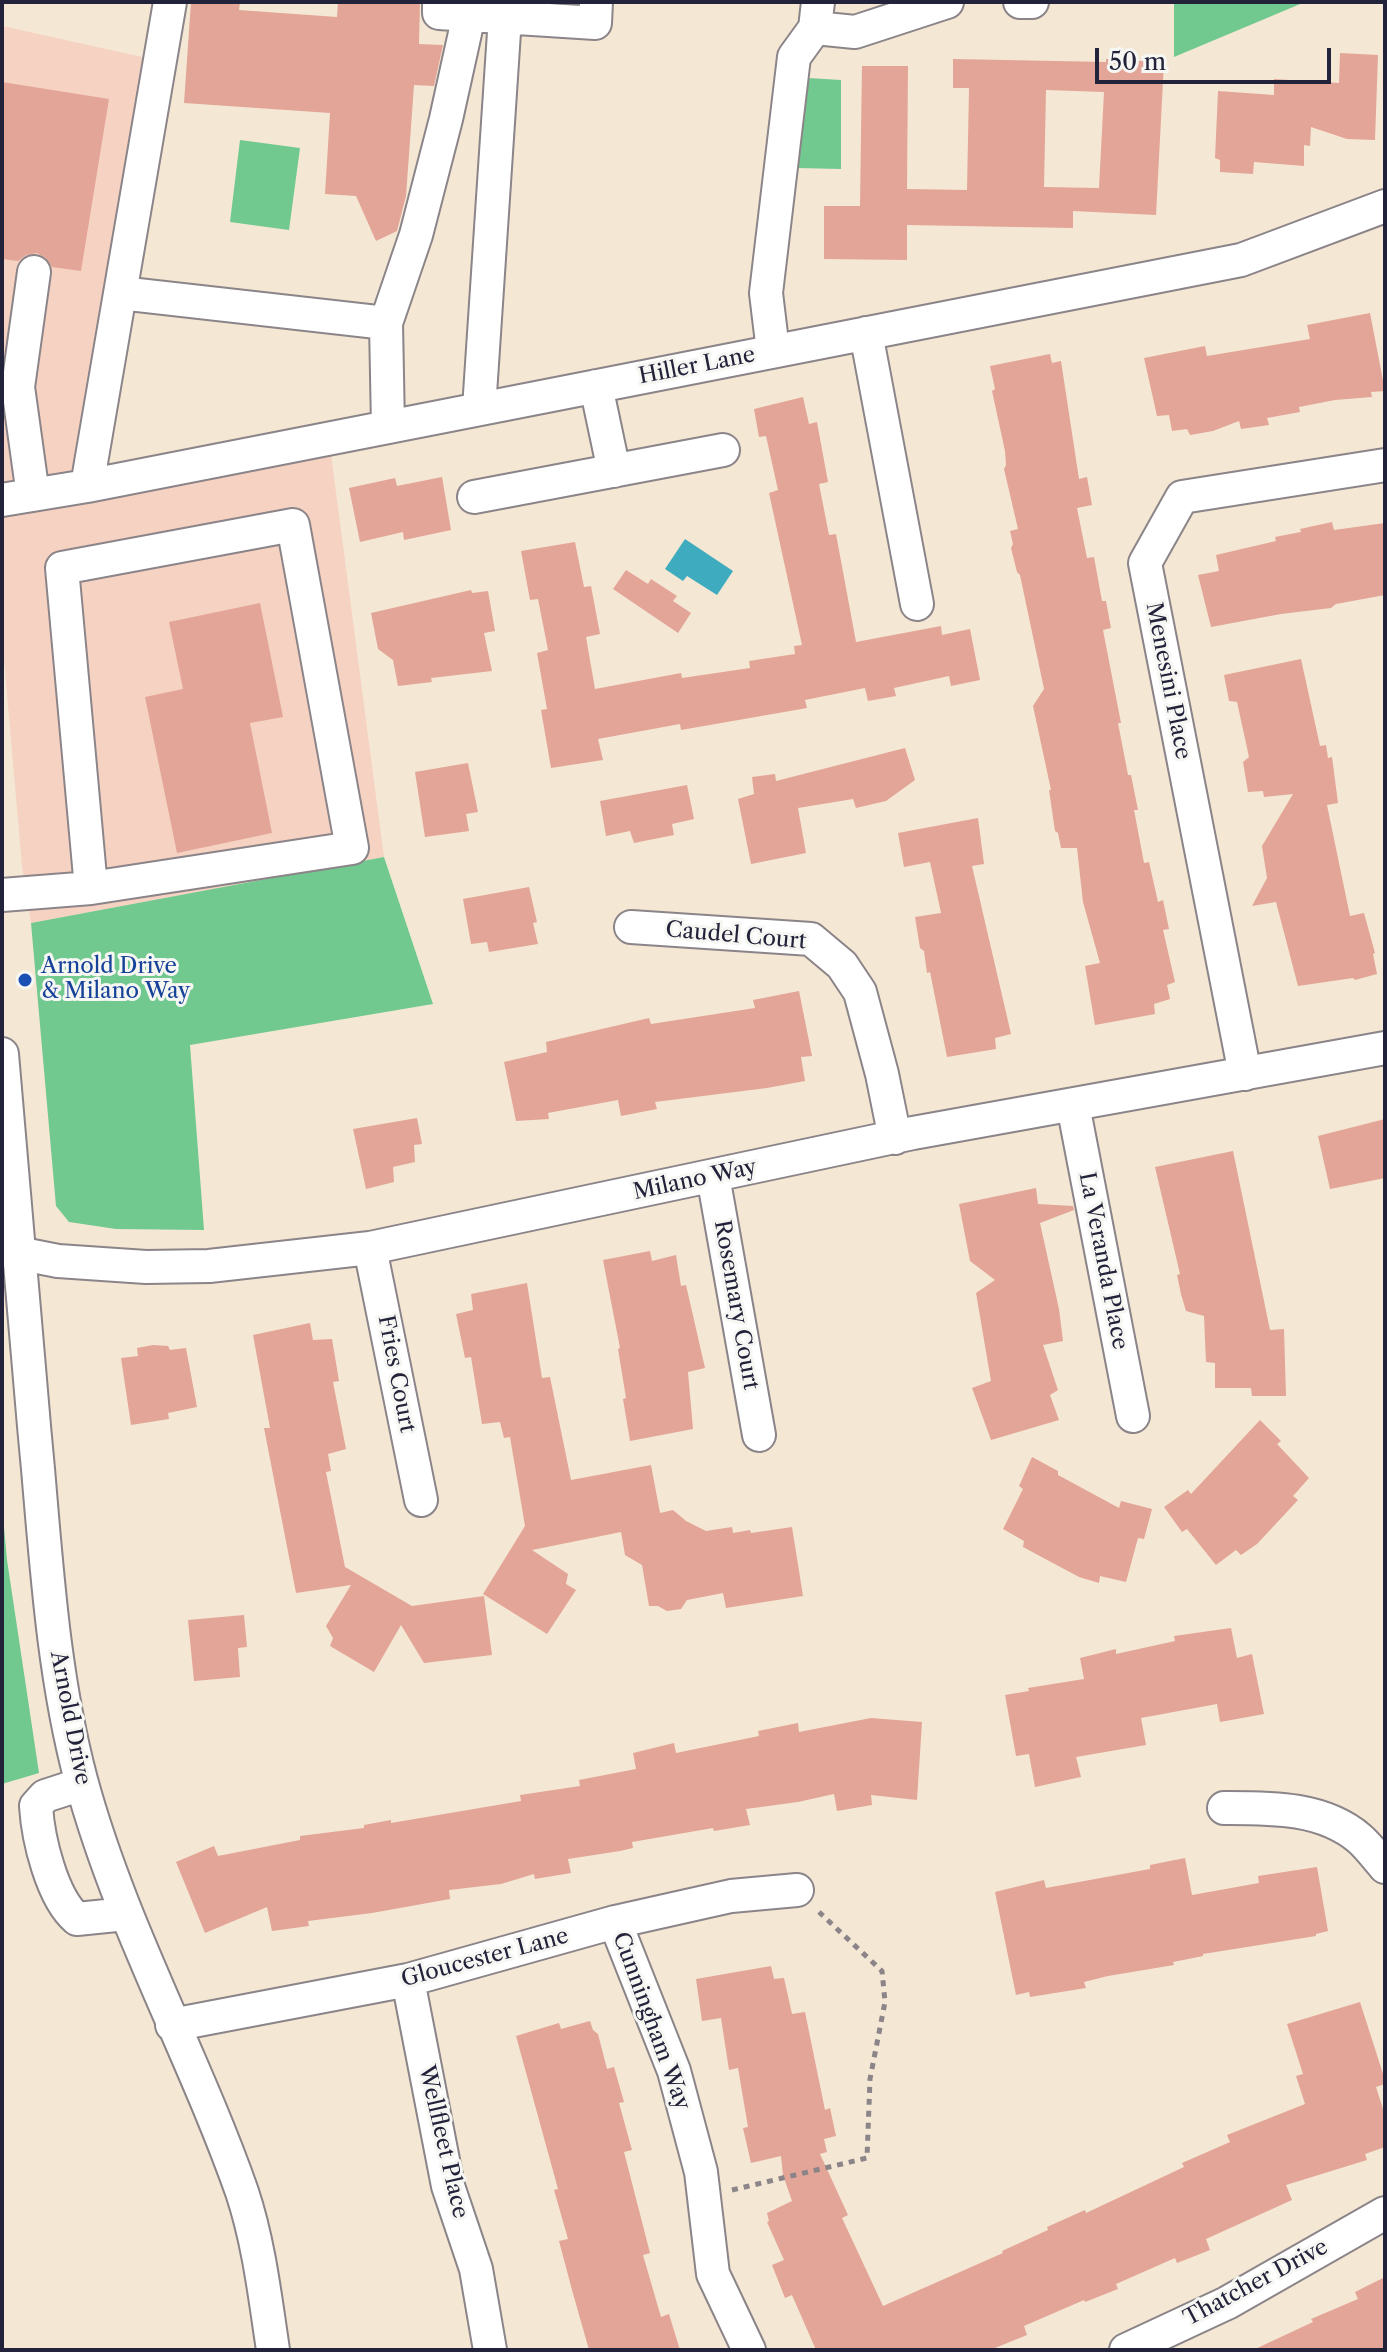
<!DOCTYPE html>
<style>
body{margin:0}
#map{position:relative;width:1387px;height:2352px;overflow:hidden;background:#f4e7d4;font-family:"Libre Caslon Text",serif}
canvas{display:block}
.frame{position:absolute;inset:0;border:4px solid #22223b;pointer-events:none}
.scale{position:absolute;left:1095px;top:48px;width:236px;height:36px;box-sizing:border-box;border:4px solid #22223b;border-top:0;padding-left:10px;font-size:24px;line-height:28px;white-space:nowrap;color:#22223b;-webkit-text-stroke:6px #f6f6f2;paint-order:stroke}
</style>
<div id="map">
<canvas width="1387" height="2352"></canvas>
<div class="frame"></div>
<div class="scale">50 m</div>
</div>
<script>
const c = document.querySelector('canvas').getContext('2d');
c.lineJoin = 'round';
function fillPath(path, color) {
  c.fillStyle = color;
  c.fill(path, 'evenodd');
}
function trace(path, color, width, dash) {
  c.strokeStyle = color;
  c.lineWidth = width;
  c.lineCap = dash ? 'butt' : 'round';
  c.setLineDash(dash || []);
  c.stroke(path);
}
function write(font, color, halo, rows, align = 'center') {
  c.font = font + ' "Libre Caslon Text",serif';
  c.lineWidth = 6;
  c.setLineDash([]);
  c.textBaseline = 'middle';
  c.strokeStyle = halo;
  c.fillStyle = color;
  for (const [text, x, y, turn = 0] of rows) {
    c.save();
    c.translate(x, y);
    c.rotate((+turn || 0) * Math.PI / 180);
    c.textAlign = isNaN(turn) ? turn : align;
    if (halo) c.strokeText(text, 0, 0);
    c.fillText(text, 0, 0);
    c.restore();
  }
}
const built = new Path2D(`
 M2,26L160,61L87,486L329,439L384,857L31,923L22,866L2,636Z`);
const green = new Path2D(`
 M1174,2H1305L1174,57Z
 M808,78L841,80V169L797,168Z
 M240,140L300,148L289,230L230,222Z
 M384,857L433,1004L190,1045L204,1230L116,1229L69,1222L56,1206L31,923Z
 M2,1505L7,1560L39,1773L2,1784Z`);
const water = new Path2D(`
 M685,539L733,571L717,595L687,576L683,581L665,569Z`);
const building = new Path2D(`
 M191,2H240L239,10L337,17L338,2H420L419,44L443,45L434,86L414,85L406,196L397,231L376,241L356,196L325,194L330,113L184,103Z
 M1340,53L1378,55L1375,140L1347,139L1311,127L1310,146L1304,145V166L1254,162L1253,174L1220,172V160L1215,158L1218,91L1274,95V79L1339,83Z
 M953,59L1106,62V59L1164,62L1156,215L1073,211V228L907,225V260L824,259V206H860L862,66H908L907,189L967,190L969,88H953ZM1046,90L1104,92L1099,188L1044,187Z
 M2,82L109,99L81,271L52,267L46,258L37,253L26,255L18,261L2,259Z
 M1370,313L1385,391L1371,392L1372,397L1335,400L1299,407L1300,412L1267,418L1269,425L1241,429L1239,421L1213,431L1190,435L1187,429L1172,431L1169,415L1157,416L1144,358L1205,346L1207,356L1310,339L1307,325Z
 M1050,354L1052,363L1061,361L1079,479L1087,477L1092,505L1077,508L1087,558L1094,557L1102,601H1106L1111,628L1103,630L1121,723H1118L1128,775H1131L1138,810H1134L1144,863L1149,862L1158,902L1163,900L1169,929L1163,930L1175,982L1167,985L1170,999L1154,1004L1155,1014L1095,1025L1085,966L1100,963L1083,902L1077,848H1061L1058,833L1055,831L1049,790H1051L1033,706L1044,689L1020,575L1017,572L1011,548L1013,544L1010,531L1018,529L1004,469L1006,465L1005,451L992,391L995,389L990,366Z
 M803,397L809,424L817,422L828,482L819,484L829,535L836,534L856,642L941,626L942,635L970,629L980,680L951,686L949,676L894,688L896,696L868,701L865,688L805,700L807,708L681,730L680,724L598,739L603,760L551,768L541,710L547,709L537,653L548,650L538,599L530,600L521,551L575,542L584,587L591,586L600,634L586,637L595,689L681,673L682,678L750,668L749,661L795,654L794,646L802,645L769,493L778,490L766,436L759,437L754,409Z
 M442,477L451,530L404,540L403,532L360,542L349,488L395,478L397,486Z
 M1332,522L1334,530L1385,523V595L1336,604L1331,608L1281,614L1211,627L1198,575L1219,571L1216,555L1276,541L1275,537L1301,532L1300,529Z
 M626,570L648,584L651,579L677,596L673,601L691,613L678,633L613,589Z
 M471,590L472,593L488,591L495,631L484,633L492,671L431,678L432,682L398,686L393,660L378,649L371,613Z
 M260,603L283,717L250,723L272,833L177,853L145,697L183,689L169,622Z
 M1301,659L1320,746L1326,745L1328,758L1332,757L1338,803L1327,805L1350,916L1364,913L1375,953L1373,954L1377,974L1355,980L1353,978L1298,986L1276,902L1252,906L1267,878L1262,846L1293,794L1264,797L1263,791L1248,792L1243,762L1249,757L1237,702L1229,701L1224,675Z
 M905,748L915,780L886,801L856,808L853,799L798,808L806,853L751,864L738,799L754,794L752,777L775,774L776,781Z
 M468,763L478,812L466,814L469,831L425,837L415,772Z
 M687,785L694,819L672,824L674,835L634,843L630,831L606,836L600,801Z
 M978,818L984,864L972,866L1011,1034L995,1038L996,1049L947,1057L930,972L927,973L924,951L920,948L915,917L941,913L930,862L904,867L898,833Z
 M529,887L537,922L533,923L538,944L489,952L487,942L471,944L463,899Z
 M799,991L812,1056L801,1057L805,1081L767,1088L655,1102L657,1109L621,1116L618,1100L548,1113L549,1119L516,1121L504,1062L547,1052L546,1042L649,1018L651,1024L755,1008L753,1000Z
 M417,1118L422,1144L414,1145L415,1162L393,1167L394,1182L366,1189L353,1129Z
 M1385,1119V1178L1330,1189L1318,1136Z
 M1233,1151L1270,1330L1284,1329L1286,1396H1252L1251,1388H1215V1363L1206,1362L1204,1316L1186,1311L1181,1294L1177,1275L1180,1274L1155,1167Z
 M1036,1188L1038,1204L1073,1206L1074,1210L1040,1223L1059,1309L1063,1341L1043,1345L1058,1390L1050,1395L1059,1420L991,1440L972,1388L991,1381L976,1293L995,1280L970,1261L959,1204Z
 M650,1251L652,1261L676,1255L681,1286L686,1285L705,1368L688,1372L693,1429L630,1441L623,1399L626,1398L618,1349L620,1348L603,1260Z
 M527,1283L542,1378L550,1377L571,1480L651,1465L660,1513L673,1510L686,1521L706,1531L732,1527L733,1533L750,1530L751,1533L792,1527L803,1596L726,1608L723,1593L687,1600L681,1609L667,1611L658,1606H649L642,1565L625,1555L621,1532L532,1550L568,1574L566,1584L576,1590L547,1634L483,1594L525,1526L510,1437L504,1438L500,1422L482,1424L471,1357L465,1358L456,1314L473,1310L471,1294Z
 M310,1323L313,1340L332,1339L339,1381L333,1382L346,1449L328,1454L331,1471L326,1472L345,1567L412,1606L484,1596L492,1655L424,1663L401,1625L374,1672L330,1646L333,1638L326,1626L351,1585L296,1593L264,1428H270L253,1335Z
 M153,1345L168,1346L170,1350L186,1348L197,1407L168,1413L169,1419L131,1425L121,1358L138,1356L137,1348Z
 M1260,1420L1281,1441L1277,1444L1309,1478L1293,1496L1298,1500L1257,1544L1241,1555L1236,1550L1216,1565L1187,1529L1182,1532L1164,1507L1188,1490L1191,1494Z
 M1032,1457L1058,1471V1475L1119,1508L1121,1501L1152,1509L1144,1539L1138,1538L1126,1582L1100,1576L1099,1583L1079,1577L1023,1547L1024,1541L1003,1529L1023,1489L1019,1486Z
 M244,1615L247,1647L238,1648L240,1677L194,1681L188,1620Z
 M1231,1628L1237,1658L1252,1654L1264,1714L1220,1722L1217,1704L1141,1718L1146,1745L1076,1757L1081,1777L1035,1787L1029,1754L1016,1756L1005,1695L1029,1691L1028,1688L1084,1679L1080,1658L1116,1649V1654L1175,1641L1174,1636Z
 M871,1718L922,1722L917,1800L871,1795L872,1805L837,1811L834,1794L798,1802L746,1809L750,1825L714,1831L713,1828L632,1842L633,1848L620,1851L568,1859L571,1873L535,1879L534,1874L501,1884L449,1890L450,1899L372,1913L308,1921L309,1926L272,1931L267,1907L205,1933L176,1862L214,1846L218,1856L300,1840V1836L364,1828V1825L391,1820V1823L521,1801L520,1795L580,1786L579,1780L636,1769L633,1753L674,1743L676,1753L759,1736L758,1731L798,1723L799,1732Z
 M1185,1858L1192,1895L1259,1883L1258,1876L1317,1867L1328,1931L1316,1934V1936L1203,1954V1956L1173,1962L1174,1965L1108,1976L1084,1982L1086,1988L1030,1997L1029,1992L1016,1995L995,1892L1044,1880L1046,1888L1150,1869V1865Z
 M771,1966L774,1979L784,1978L792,2014L805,2012L825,2110L830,2108L836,2136L824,2139L827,2152L820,2154L848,2215L842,2218L883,2306L1003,2253L1002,2251L1048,2230L1047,2227L1085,2210L1086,2213L1184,2167L1182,2163L1230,2142L1227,2135L1305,2104L1296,2076L1303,2074L1287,2024L1360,2002L1385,2080V2084L1376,2087L1385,2115V2147L1365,2154L1367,2160L1286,2185L1292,2200L1206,2239L1210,2250L1177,2263L1175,2258L1116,2284L1118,2289L1085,2302L1084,2300L1024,2326L1027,2335L990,2350H816L792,2295L785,2298L772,2265L784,2260L767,2222L769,2221L767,2213L792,2201L783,2175L781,2156L751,2163L743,2128L748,2127L738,2068L729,2070L721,2018L702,2021L696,1979Z
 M590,2021L593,2030L598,2034L607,2069L614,2067L624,2102L619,2103L632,2150L624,2152L650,2253L643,2255L661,2317L669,2314L680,2350H589L572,2290L559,2241L568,2239L554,2190L558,2189L516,2036L559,2023L561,2029Z
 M1385,2277V2350H1253L1313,2322L1311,2319L1358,2299L1355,2292Z`);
const path = new Path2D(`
 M732,2190L867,2158L870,2079L885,2002L882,1971L819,1912`);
const minor = new Path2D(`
 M439,2V13L595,23L596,2
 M1020,2H1032
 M815,28L855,32L947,2
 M120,293L386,323
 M866,333L917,604
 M773,351L766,293L794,57L815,28L818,2
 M596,386L614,471
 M479,409L505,17
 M388,427L386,323L416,235L446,119L469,15
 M87,486L170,2
 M33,495L18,387L34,272
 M474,497L723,450
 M2,500L87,486L1241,260L1385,206
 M2,895L91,888L352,848L293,525L62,568L91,888
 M631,927L811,939L842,965L860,992L882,1074L895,1138
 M2,1054C13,1193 25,1331 38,1469C47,1573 54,1679 81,1780C120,1924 193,2053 242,2192C259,2243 265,2297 273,2350
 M1245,1074L1145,563L1182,497L1385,465
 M1073,1105L1133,1416
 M713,1176L759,1435
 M370,1248L421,1500
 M2,1250L58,1261L146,1267L209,1266L370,1248L913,1133L1385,1048
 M82,1784L45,1796L36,1806C38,1839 52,1898 77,1919L126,1914
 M1224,1808C1270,1808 1323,1807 1360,1839C1369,1847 1377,1858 1385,1867
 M615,1922L674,2071L701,2172L713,2274L749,2350
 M408,1980L448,2186L476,2269L490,2350
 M172,2025L408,1980L615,1922L731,1896L797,1890
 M1126,2350L1227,2303L1385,2213`);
const markers = [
 [25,980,8,"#1a4fb4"]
];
const streetNames = [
 ["Hiller Lane",697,366,-11],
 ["Menesini Place",1168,681,79],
 ["Caudel Court",736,936,5],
 ["Milano Way",695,1180,-12],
 ["La Veranda Place",1103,1261,79],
 ["Rosemary Court",736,1305,80],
 ["Fries Court",396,1374,79],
 ["Arnold Drive",70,1718,79],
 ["Gloucester Lane",485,1958,-15],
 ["Cunningham Way",651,2021,70],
 ["Wellfleet Place",443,2142,77],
 ["Thatcher Drive",1256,2283,-28]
];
const transitNames = [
 ["Arnold Drive",41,967],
 ["& Milano Way",41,992]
];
fillPath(built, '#f6d2c3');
fillPath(green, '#71c98f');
fillPath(water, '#3fabbe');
fillPath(building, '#e3a597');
trace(minor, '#8b8488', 36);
trace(path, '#8b8488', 5, [6, 6]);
trace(minor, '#fff', 32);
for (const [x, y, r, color] of markers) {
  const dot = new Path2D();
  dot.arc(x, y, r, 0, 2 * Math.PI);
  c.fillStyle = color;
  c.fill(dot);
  trace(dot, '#f6f6f2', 3);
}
write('22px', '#22223b', '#f6f6f2', streetNames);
write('22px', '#164399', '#f6f6f2', transitNames, 'left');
</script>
